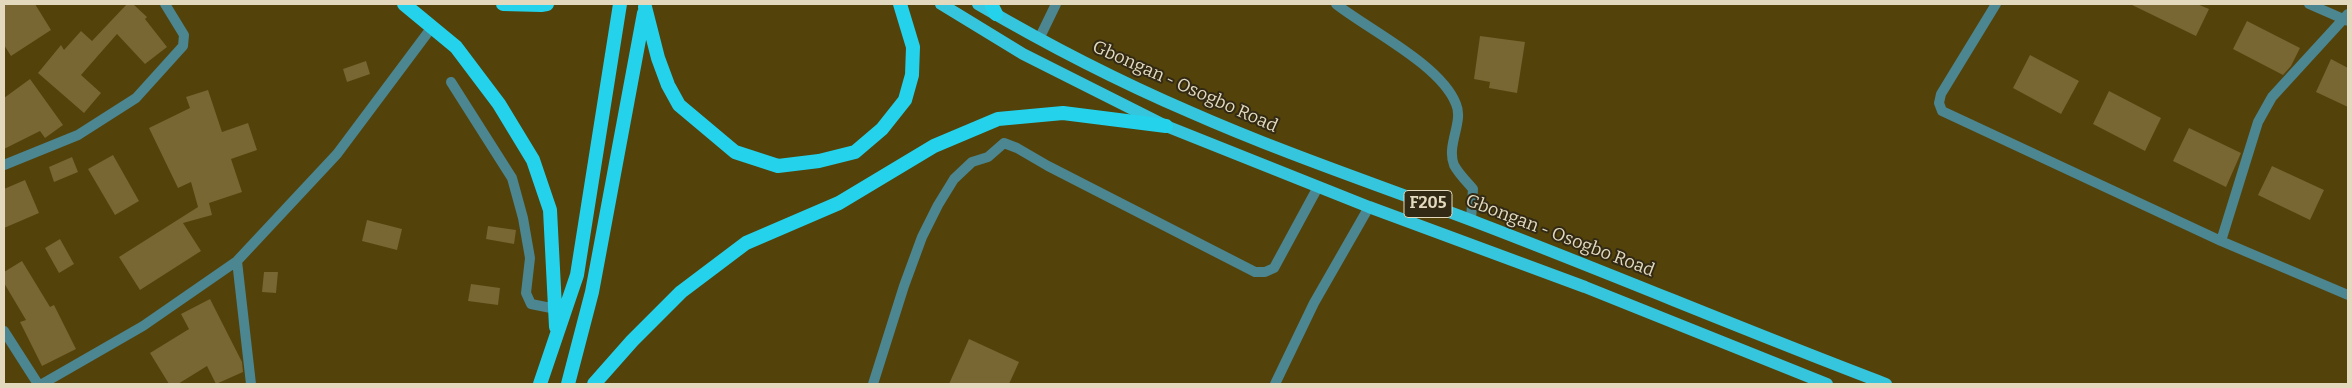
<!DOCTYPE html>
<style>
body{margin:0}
#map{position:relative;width:2352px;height:388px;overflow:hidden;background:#53420a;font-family:Bitter,serif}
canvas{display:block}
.frame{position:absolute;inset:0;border:5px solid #e3d9bf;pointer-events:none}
</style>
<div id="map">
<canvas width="2352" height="388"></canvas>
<div class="frame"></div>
</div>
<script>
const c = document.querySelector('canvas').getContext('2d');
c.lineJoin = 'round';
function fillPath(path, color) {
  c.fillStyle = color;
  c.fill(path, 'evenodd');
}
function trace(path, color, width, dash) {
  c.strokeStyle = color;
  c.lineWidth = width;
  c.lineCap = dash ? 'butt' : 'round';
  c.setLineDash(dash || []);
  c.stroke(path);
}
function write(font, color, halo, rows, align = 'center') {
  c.font = font + ' Bitter,serif';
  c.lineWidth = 4;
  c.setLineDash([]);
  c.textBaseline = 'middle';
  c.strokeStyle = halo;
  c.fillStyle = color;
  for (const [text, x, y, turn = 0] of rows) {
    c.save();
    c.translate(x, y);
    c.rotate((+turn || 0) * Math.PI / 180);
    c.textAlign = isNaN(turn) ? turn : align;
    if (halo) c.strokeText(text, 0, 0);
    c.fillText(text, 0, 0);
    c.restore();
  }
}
const building = new Path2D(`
 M4,4H35L51,30L11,56L4,45Z
 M127,4H133L147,17L145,19L167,47L145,64L117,34L81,75L101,93L84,113L38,73L61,45L64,50L81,31L92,41Z
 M2130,4H2197L2209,9L2196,36Z
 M2247,21L2300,48L2291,66L2283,75L2233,49Z
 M1480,36L1525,42L1517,93L1489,88L1490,82L1474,79Z
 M2030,55L2079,81L2061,114L2013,88Z
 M2331,59L2348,68V107L2316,92Z
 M366,61L370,74L347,82L343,69Z
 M30,79L63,125L45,138L40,131L4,149V98Z
 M208,90L222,132L248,123L257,150L231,159L242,192L209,203L212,215L183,223L201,251L140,290L119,257L198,207L191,182L178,188L149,128L190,108L186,97Z
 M2109,91L2161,118L2145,151L2093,124Z
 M2189,128L2241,153L2226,187L2173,161Z
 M113,155L139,201L115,215L88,169Z
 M72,157L78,172L54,182L49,167Z
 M2272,166L2324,190L2310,220L2258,195Z
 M25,180L39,213L4,228V189Z
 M367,220L402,229L397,250L362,241Z
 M488,226L516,230L514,244L486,239Z
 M60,239L74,264L59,273L45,248Z
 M22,261L50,307L54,305L76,349L42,366L20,322L26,320L4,283V272Z
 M264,272H278L276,293L262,292Z
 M471,284L500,288L498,305L468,301Z
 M210,299L242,362L243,372L216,384L207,366L178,384H169L150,353L189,329L181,314Z
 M969,339L1019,362L1009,384H949Z`);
const service = new Path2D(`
 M451,82L512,178L523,218L530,258L526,293L531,304L556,309`);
const minor = new Path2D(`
 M1336,4C1369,30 1441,65 1456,104C1464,122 1446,145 1454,165C1458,173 1467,182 1473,189L1471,220
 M1996,4L1941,94L1939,103L1942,111L2221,241L2348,295
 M2309,4L2348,21
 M1039,39L1056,4
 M4,165L78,135L136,98L183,46L184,35L165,4
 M2221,241L2258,122L2272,97L2348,14
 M237,261L251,384
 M4,331L38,384
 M42,384L143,326L237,261L337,154L432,27
 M873,384L904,286L922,237L938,205L954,179L972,162L988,157L1004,143L1017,148L1048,166L1255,272H1265L1274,268L1318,187
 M1275,384L1314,303L1369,207`);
const primary = new Path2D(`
 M941,4L1023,54L1166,126L1369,207L1585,287L1827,384
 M978,4C1046,44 1118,81 1190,112C1285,154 1384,187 1481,224C1617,276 1751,333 1886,384`);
const trunk = new Path2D(`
 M404,4L456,47L499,104L533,160L550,210L556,327
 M503,4L541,5L547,4
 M991,4L996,14
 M645,7L658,58L668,85L679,105L735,152L778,166L819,161L855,152L882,129L905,100L912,75L913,47L900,4
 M540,384L577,275L620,4
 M568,384L592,292L644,13
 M594,384L632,341L681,292L746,243L839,203L934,146L998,119L1063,113L1166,126`);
const shields = [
 [1428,204,48]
];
const shieldNames = [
 ["F205",1428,204]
];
const streetNames = [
 ["Gbongan - Osogbo Road",1185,87,24],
 ["Gbongan - Osogbo Road",1560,236,21]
];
fillPath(building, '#786633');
trace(service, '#4b8691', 10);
trace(minor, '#4b8691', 10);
trace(primary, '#35c5dd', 12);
trace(trunk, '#24d2ec', 14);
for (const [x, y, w] of shields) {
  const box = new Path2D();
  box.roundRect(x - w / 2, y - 13.5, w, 27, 4);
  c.fillStyle = '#322a14';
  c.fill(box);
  trace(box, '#e3d9bf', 1);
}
write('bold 16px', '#e3d9bf', null, shieldNames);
write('18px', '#e3d9bf', '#322a14', streetNames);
</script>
